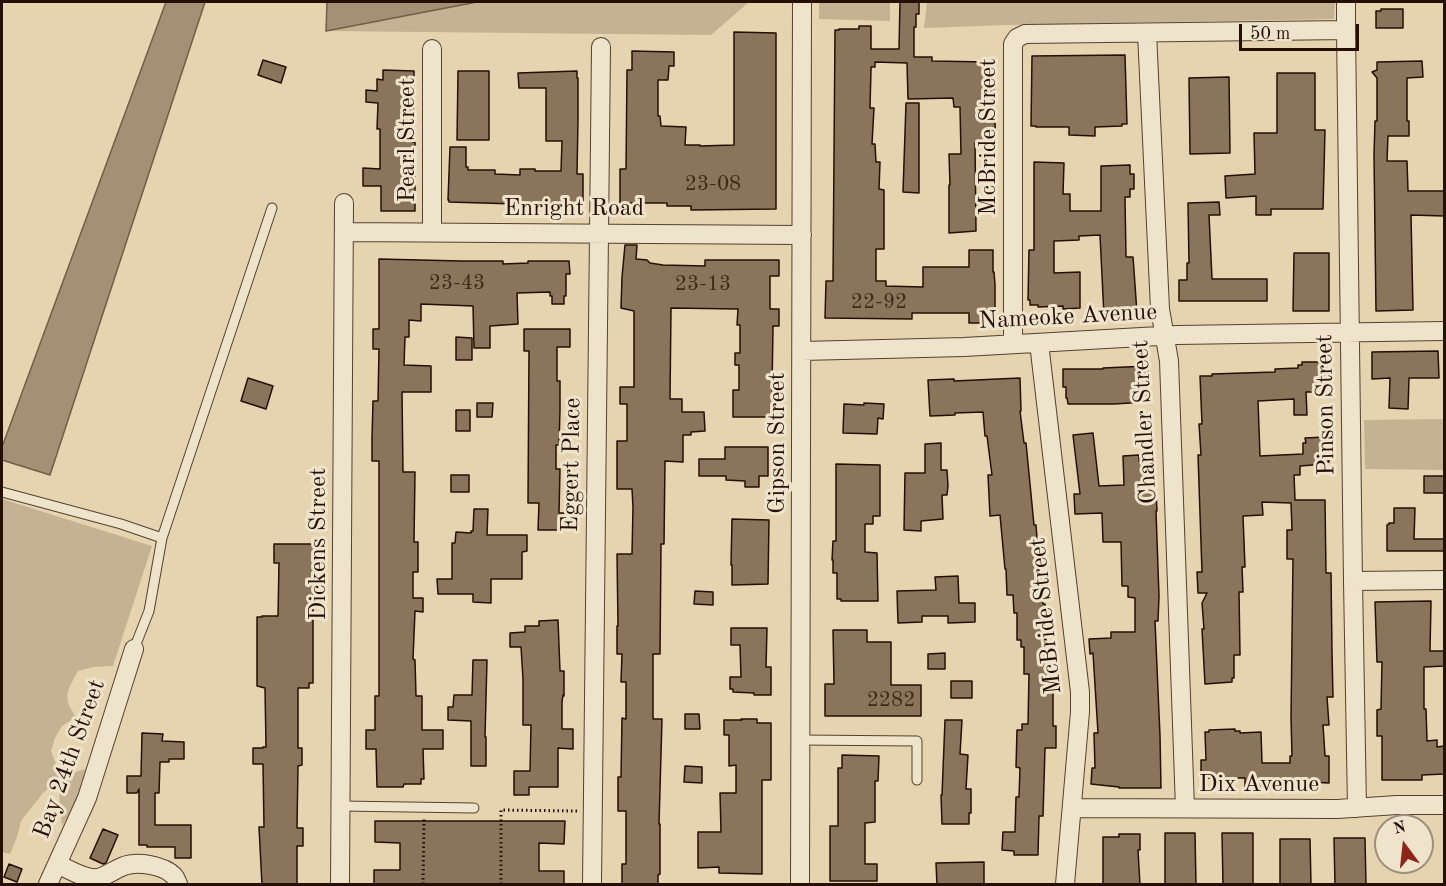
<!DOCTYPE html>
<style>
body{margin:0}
#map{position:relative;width:1446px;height:886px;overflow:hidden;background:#e5d4af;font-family:"Old Standard TT",serif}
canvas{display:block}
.frame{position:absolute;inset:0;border:3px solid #270e03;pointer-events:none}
.north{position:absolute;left:1374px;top:814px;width:60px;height:60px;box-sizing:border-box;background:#eee3cb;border:2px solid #9e8e7b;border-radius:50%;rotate:345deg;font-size:16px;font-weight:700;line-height:24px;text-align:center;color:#270e03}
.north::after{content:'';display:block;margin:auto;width:21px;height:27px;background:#8f2418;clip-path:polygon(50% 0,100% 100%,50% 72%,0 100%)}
.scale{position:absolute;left:1239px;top:24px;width:120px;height:27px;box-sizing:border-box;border:3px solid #270e03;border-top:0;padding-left:8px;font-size:18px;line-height:21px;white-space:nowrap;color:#270e03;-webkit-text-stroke:4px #eee3cb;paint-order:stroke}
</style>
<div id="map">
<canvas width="1446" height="886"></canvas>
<div class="frame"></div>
<div class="north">N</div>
<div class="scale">50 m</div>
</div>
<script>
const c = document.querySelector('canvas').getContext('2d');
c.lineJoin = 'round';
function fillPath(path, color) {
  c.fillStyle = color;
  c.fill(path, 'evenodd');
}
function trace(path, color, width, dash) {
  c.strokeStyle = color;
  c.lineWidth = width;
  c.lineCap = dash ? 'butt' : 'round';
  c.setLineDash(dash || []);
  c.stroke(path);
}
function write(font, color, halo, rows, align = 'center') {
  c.font = font + ' "Old Standard TT",serif';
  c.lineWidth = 6;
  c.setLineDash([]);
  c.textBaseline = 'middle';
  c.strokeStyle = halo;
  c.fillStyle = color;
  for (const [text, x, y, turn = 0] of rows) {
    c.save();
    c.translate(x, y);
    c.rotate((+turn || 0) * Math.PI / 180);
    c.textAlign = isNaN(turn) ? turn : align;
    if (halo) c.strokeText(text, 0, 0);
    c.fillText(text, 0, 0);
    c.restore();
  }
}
const green = new Path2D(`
 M327,2H749L711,35L326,31Z
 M819,2H890V21L819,19Z
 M927,2H1335L1334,19L1007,25L924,28Z
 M1444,419V470L1365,469L1364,420Z
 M2,499L152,546L113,666L93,667L78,671C67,691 62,697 76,717L62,726L55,738L51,751L57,767L67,774L86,769L78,800L62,826L59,792L53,785L43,793L21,821L17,837L10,854L2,852Z`);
const water = new Path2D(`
 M166,2H205L50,475L2,460V447Z
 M327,2H477L326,31Z`);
const building = new Path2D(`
 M900,2H919V14H916V27H914V57H932V61L988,62V65H994V105L996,142L975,143L976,231L949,233V185H950L949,154H961L960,107H954L953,98L908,99L907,63L875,62V67H871V69L870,108H874L872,144H875L876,162H880L879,189L884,190V249H876V281H886V286L923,287V267H969V250H993V272H994L995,285V323H969V313H912V319L825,318L826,281H833L835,30H839V29H859V26H871V49H899Z
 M1381,9H1403V28H1376V11H1381Z
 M734,32L776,33V209L691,210V206H667V203H620V169H626L627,70H632V51L674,52V66H669L668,80H658V116H660L661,126L686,127L685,145H700V146L734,145Z
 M1125,55L1127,124H1122V126L1095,127V136L1069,135V127H1036V126H1031L1032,56Z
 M263,60L286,67L281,83L258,75Z
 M1422,61L1423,77L1407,78V121H1409V136H1388L1387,161H1407L1408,191H1444V216L1411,215L1413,310L1376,311L1374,155L1375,121H1377V78L1372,72L1377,70V62Z
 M383,70L414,71L413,142H415V211H381V186H363V168L380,169V129H377L378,103L366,102V90L377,91V79L383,80Z
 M458,71H489V140H457Z
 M577,71V78H578V119L577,174H583V204H562V203L516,204L449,202V200H448L450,147H466V167H468V170H495V174L520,175V169H535V171H561L562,141H546V88H519L518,73Z
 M1277,73H1315V130H1325L1323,209H1271V215H1256V196L1226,198L1225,176L1255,174L1254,133H1277Z
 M1229,77L1230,153L1190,154L1189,78Z
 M906,103H919V193L903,192Z
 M1034,162L1064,163L1063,194H1070V211H1101V166L1130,165V174H1134V189H1130V197H1125L1126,257H1133L1137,313L1104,316L1100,235L1079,236V240L1054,241V273L1080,272V308L1063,309V306L1038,307V305H1030V300H1028L1029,250H1034Z
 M1219,202L1220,215H1209L1212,279H1267V301H1179V280H1187V263H1189L1188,203Z
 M625,245H637L636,259L647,260L650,263L663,265L705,266V260H779V276H770V309H779V326H773L772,391H778V417H733V390H739V365H735V353H740V325H737L738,309L671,308L670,399H682V412H704L705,431L691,432V435H683V462L665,461L664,544H661L660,654H653V719H662L659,824H660V874L658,875V885H622V864H626V811H618V777H621L622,718L626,719V682H621L622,654H617V626H618L617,554H632L633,507L632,489H617V441H627V404H620V387H634V311L621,308L622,277Z
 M1294,253H1329V311H1293Z
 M379,259L461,261H503V264L528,263V261H569L570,274H566V296H564V304H552V296H550V292L517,293L518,324L490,326V348H474L473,306L421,304V321L409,320V337H405L404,365L431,366V392H402L403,472H415L414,542H418V572H413V598H423V612L415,611L413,659L415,660L416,696H422V730H443V749H423L424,779H421V784H404L403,787H377L376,749H366V730H375V696H379V461H372V438L373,401H378L379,349H373V329H379Z
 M524,329H570V347H557V381H560V410L559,445H556V469H560L559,513H573V530H538L539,503H528L529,351H524Z
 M456,337L472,338V360H456Z
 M1438,351L1439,378H1409L1408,409L1389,408L1390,378L1372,379V352Z
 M1302,362H1322V365H1326V392H1306L1307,415H1294V399L1258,401L1260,456L1303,454V443H1306L1305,438L1325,437V441H1328L1329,462H1325V464L1300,466V475H1294L1295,500H1325L1326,573H1331L1332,652L1333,697H1327L1329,725H1323L1325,756H1329V783L1309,782V779H1276L1277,789L1245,790V778H1201V760H1206L1205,732H1209V730L1235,729V731H1240V733L1261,732L1262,763H1290V756H1292L1291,718L1293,559H1287V530H1292L1291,503L1262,502L1263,515L1243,516L1245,567H1242L1243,592H1239L1240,655H1234V678H1232V682L1205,684L1202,629H1204L1202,603L1207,593H1198L1197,572H1202L1198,455H1201L1199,424H1202L1200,376H1212V374L1275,372V369L1298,368V365H1302Z
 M1148,366V395H1144L1145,402L1114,404H1068L1067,398H1066V387H1063V369H1103V368Z
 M248,378L273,386L266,409L241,401Z
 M1020,378L1021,411H1020L1024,443H1026L1034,525H1036L1038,552H1039L1043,604H1045L1046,632H1048V659H1051V685H1053V726H1056V748H1045L1043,816H1039L1038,855H1014V851L1002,850L1003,832H1015L1016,797H1019L1020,768L1016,767L1017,730H1022V724H1028L1029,674H1024V647H1021V640H1017V613H1014L1013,595H1007L1006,569H1005L1000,515L990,516L988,475H992L987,436H985L983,412L955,413V415L930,416L928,380L954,379V381Z
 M477,403H493L492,417H477Z
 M864,403L884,404L883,419L878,418L877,434L843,433L844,404L864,405Z
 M456,410H470V431H456Z
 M1093,433L1099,486L1124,485L1123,456L1139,455V461L1151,460L1152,492H1156L1157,511H1156L1159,596L1158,621H1155L1160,736L1161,788H1119V787L1091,784L1092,768H1095L1094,733H1098L1093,653L1090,654L1089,639L1111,638V632H1135V598L1128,597V586H1122L1121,542H1103L1102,513L1075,514L1074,494H1080L1073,435Z
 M941,443V470H947L948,486L947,495H942L943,519L921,521V531L904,530L905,473H925V444Z
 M725,447H768V476H759V487H745V481L726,480V476H699V459H725Z
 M836,464L880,465V516H873V524H865V552L877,553L878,601H841V599H837V573H833V560H832L833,541H836Z
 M451,475H469V492H451Z
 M1424,476H1444V493H1424Z
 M1394,508H1415L1414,539H1444V551H1387V525L1389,524V523H1394Z
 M474,509H488L487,535H527V551L522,552V579H491V603L473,602V594H438L437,579H452V543H455L456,532L471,533V531H473Z
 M732,519L769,520L768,584L732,585V565H731Z
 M274,544H317V563H313V683H309V688H298V748H302V765L298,766L297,828H303V846H297V885H262L259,827H264L263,764H253V748H263V747H266L265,688L257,686V617H262V616H278L279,563H274Z
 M958,576L959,603H975V622L948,623V616H922V622L898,623L897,591L936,590L935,577Z
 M695,591L713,592V605L694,604Z
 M1431,601L1430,651H1444V666L1424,667V709H1426L1427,741L1437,740V747L1444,746V774L1422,775V780H1382V736H1377V710L1381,709L1382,662H1377L1375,602Z
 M558,620L560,671H564V696L563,695L562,702V729H573V749L558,748V787H529V795H514V771H530L531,725H523V679L521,647H510V633L525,632V626H539V621Z
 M731,628H767L766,667H771V695H754V693L733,692V689H730V677H741L740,645H731Z
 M833,630H867V642H891V685H921V716H825V684H834Z
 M945,653V669H928V654Z
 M473,660H487L485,737H486V766H471V721L448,720V707H453L454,695H472Z
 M951,681H972V698H951Z
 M685,714H699L700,729H685Z
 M741,719H757V723H771V780H762V874L719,873V867L698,868V832H721L720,793H736V765L729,766V735H724V720H742Z
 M945,720H962L960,754L968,755L966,789H971V813H969V824H942L941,795H942Z
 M142,733L163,734L162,741L184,742V759H169V762H160L159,793H155V825H191V858H175V847H147V845H139V789L137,793H127V776H141Z
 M842,755L879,756L878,781H875V822L865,823V864H877V881H830V826H838V768H842Z
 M685,766L702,767V783L684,782Z
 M375,821H565L564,844L539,843V871H564V885H374V870H400V843L375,842Z
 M103,829L118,835L106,863L103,864L90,858Z
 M1165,833H1195L1196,885H1165Z
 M1222,833H1253V885H1223Z
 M1119,834H1140V850H1138L1140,885H1103V837H1119Z
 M1334,838H1365L1366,885H1335Z
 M1280,839H1310L1311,885H1280Z
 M984,862V885H937L936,863Z
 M9,864L22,869L17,882L4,877Z`);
const path = new Path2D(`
 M423,884L424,818
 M501,884V810L577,811`);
const lane = new Path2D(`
 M2,492L121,524L162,538
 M134,649L149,611L162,538L272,208
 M800,740L917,741V780
 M341,806L474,808`);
const street = new Path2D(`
 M1346,2V30L1353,581L1357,808
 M1147,33L1160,309L1169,361L1185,808
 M345,232L802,235
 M432,232V49
 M1039,343L1080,692V712L1065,884
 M1013,344V44L1017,38L1025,34L1346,30
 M802,351L964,347L1177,335L1444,331
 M1353,581L1444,580
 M1072,808L1337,809L1397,805H1444
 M57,864C69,869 85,880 98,878C107,876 115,869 124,866C137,861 164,865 174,876C176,878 177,882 178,884
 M48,884L87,798L134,649
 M340,884L344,203
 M592,884L601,47
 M800,884L802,2`);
const numberNames = [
 ["23-08",713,184],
 ["23-43",457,283],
 ["23-13",703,284],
 ["22-92",879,302],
 ["2282",891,700]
];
const streetNames = [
 ["McBride Street",989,137,-90],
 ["Pearl Street",408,140,-90],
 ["Enright Road",574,209],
 ["Nameoke Avenue",1068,317,-3],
 ["Pinson Street",1326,405,-91],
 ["Chandler Street",1145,422,-93],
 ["Gipson Street",778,443,-90],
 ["Eggert Place",572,465,-89],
 ["Dickens Street",319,544,-90],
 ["McBride Street",1046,616,-96],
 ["Bay 24th Street",70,759,-70],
 ["Dix Avenue",1259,785]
];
fillPath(green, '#c5b292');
fillPath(water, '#a49175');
trace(water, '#725d47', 1.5);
fillPath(building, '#8a755c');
trace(building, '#270e03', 1.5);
trace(lane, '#56402e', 11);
trace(street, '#56402e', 20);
trace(path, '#270e03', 3, [1.5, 3]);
trace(lane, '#eee3cb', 9);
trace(street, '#eee3cb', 18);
write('21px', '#402819', null, numberNames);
write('24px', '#270e03', '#eee3cb', streetNames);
</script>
